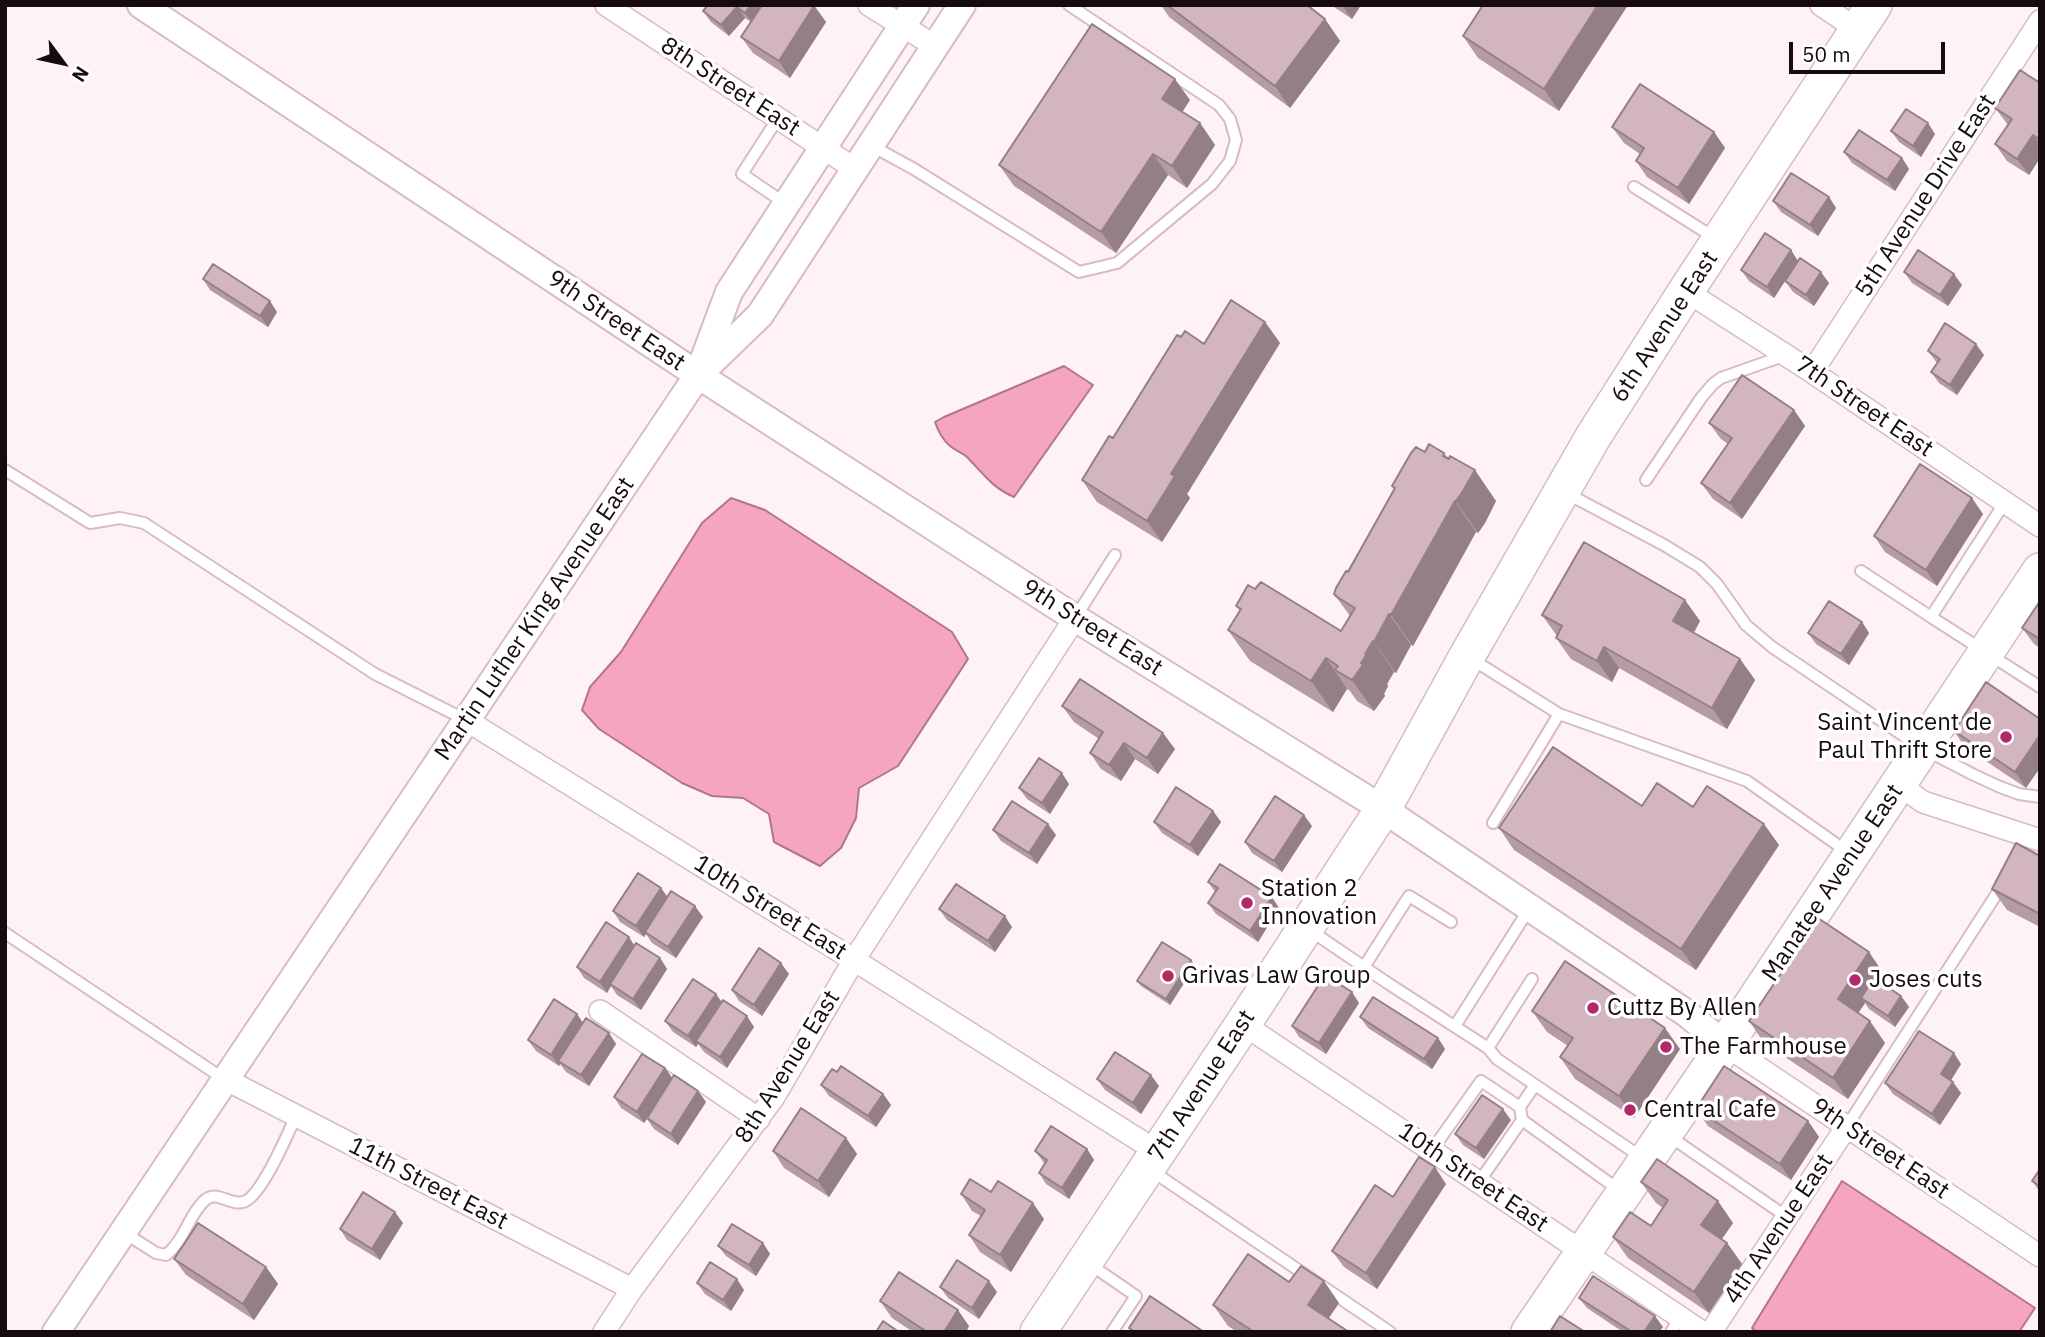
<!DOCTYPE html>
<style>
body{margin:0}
#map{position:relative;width:2045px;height:1337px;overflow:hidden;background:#fef2f5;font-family:"IBM Plex Sans",sans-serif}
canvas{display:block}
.frame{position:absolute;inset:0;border:7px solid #160c10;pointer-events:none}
.north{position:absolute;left:28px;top:28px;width:70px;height:70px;-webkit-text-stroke:5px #fff;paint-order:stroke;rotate:123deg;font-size:19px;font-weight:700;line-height:28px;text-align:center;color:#160c10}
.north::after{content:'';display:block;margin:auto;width:24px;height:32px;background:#160c10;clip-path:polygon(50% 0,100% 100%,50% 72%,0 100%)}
.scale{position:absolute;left:1789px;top:42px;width:156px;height:32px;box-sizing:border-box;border:4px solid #160c10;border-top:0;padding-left:9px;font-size:21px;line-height:24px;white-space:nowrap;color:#160c10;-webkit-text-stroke:5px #fff;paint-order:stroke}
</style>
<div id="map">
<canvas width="2045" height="1337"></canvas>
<div class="frame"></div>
<div class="north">N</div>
<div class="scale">50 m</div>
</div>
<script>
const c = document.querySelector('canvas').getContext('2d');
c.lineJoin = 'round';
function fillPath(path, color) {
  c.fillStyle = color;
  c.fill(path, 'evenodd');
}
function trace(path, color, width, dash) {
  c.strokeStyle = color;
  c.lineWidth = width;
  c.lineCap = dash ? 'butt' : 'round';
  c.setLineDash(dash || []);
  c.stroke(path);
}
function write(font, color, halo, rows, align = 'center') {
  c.font = font + ' "IBM Plex Sans",sans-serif';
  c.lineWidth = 7;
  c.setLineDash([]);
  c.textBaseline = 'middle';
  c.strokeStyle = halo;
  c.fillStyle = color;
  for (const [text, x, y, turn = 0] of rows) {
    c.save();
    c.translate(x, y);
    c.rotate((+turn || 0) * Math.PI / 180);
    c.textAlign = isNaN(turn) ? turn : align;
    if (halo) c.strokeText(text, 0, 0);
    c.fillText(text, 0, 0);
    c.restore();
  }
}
const water = new Path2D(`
 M1064,366L1093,385L1014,497C993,488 984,475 968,458C963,453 956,451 950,446C943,440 938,431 935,422L944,417Z
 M731,498L765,510L952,632L968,659L898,766L859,788L856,818L841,848L820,866L774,842L769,814L743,798L712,796L682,783L599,729L582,710L590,687L621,652L702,523Z
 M1842,1181L2035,1308L2019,1332H1757L1752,1328Z`);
const service = new Path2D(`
 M778,118L742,174L786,204
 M872,146L914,169L1079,272L1117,263L1212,184L1230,161L1236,140L1230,119L1219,105L1069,5
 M1634,187L1715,238
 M5,470L90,523L120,518L144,523L375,674L466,720
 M1646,480L1701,398L1713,384L1721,378L1786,355
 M1566,493L1664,545L1700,567L1717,584L1746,625L1772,647L1922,748L1972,774L2000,787L2019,794L2040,797
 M2005,502L1931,617L2040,687
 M1861,571L1931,617
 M1075,618L1115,555
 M1470,658L1559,714
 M1493,823L1559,714L1747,781L1849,853
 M1311,931L1389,984L1488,1048L1497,1059L1644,1159
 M5,933L224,1079
 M1364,967L1409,896L1451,922
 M1455,1026L1529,909
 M1488,1048L1532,979
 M1520,1107L1535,1085
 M1522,1120L1619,1190
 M1847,1126L2003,884
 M1669,1136L1787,1217
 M1432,1150L1481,1081L1520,1107L1522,1120L1479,1182
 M1152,1171L1390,1332
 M123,1232L156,1253L166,1255C184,1241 188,1217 203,1202C216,1188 229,1206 243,1202C261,1198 288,1133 296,1116
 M1088,1263L1136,1296L1112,1332
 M1671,1332L1680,1317`);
const minor = new Path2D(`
 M606,5L855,169
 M869,5L935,46
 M1821,5L1858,30
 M1686,291L1812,372L2040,526
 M1812,372L2040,21
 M466,720L854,960L1158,1152
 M1898,784L1923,802L2040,840
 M600,1011L759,1119
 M1243,1024L1702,1332
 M1725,1045L2040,1256
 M225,1079L632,1289
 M604,1332L632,1289L774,1097L854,960L1075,618
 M1711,1332L1847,1126`);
const tertiary = new Path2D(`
 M141,5L698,375L1075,618L1383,809L1686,1013L1725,1045
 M701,367L729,292L916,5
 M56,1332L698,375L760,315L962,5`);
const primary = new Path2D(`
 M1038,1332L1243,1024L1383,809L1467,656L1593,437L1686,291L1874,5
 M1529,1332L1725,1045L2040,571`);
const wall = new Path2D(`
 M708,5H814L826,22L790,78L753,53L741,37L751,22L745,18L729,36L711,22L703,11Z
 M1161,5H1307L1325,19L1340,41L1290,108L1169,17Z
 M1331,5H1361L1352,19Z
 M1483,5H1628L1559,111L1478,58L1463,36Z
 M2040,83V158L2029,175L2007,161L1995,144L2008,125L1995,108Z
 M1190,100L1182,112L1200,123L1215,145L1187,188L1168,175L1116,253L1014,186L999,165Z
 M1612,127L1714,132L1725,148L1689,204L1647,177L1636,161L1640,154L1624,143Z
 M1891,131L1935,134L1921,157L1899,142Z
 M1844,152L1902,158L1909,169L1895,191L1852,163Z
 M1829,197L1836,208L1818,236L1781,212L1773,201Z
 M1798,261L1774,298L1749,281L1741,270Z
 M1904,272L1962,285L1948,306L1912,283Z
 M203,279L277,312L268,327L210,290Z
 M1785,281L1829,283L1814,306L1793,292Z
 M1265,322L1280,343L1187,494L1190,498L1162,542L1097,502L1082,480L1113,438L1181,337L1204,344Z
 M1928,351L1984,355L1957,395L1939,383L1931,372L1937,363Z
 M1794,410L1805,426L1742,519L1713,499L1701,483L1728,444L1721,439L1709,423Z
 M1425,452L1444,453L1449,459L1496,501L1485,523L1478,533L1476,532L1413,646L1411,645L1396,673L1394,672L1387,684L1388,686L1384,694L1385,696L1374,711L1357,701L1350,691L1347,689L1333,712L1250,661L1228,630L1240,611L1236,606L1255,589L1341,631L1350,616L1334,594L1394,490L1392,486Z
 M1983,514L1937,586L1885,552L1874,536Z
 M2040,601V648L2034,644L2022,628Z
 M1542,615L1700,621L1694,633L1740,659L1755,680L1727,729L1619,668L1612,682L1571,659L1556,638L1557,636Z
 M1862,622L1869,633L1849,665L1816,644L1808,633Z
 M1986,682L2026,788L1965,747L1954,731Z
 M1062,706L1175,749L1158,774L1135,759L1121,781L1101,769L1090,753L1099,739L1074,722Z
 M1069,784L1050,814L1027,799L1019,788Z
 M1642,806L1779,845L1696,970L1514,850L1499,828Z
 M1213,811L1221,822L1198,856L1162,833L1154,822Z
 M1312,826L1282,872L1252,853L1245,842Z
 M993,830L1056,835L1037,864L1001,841Z
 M2040,856V927L2007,910L1992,889Z
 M1208,882L1279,908L1258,942L1216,914L1208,903L1215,892Z
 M661,888L667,897L703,917L676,958L652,943L646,934L644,937L620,922L613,911Z
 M939,909L1012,927L995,952L947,920Z
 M635,946L660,958L667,969L641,1010L617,995L611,986L607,993L584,978L577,967Z
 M1191,960L1195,966L1170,1005L1141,986L1137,981Z
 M789,974L762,1016L739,1001L732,990Z
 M1884,974L1879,981L1901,996L1909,1007L1895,1027L1869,1009L1865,1003L1858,1013L1885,1043L1848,1099L1764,1043L1749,1021Z
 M716,994L722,1002L754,1027L727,1068L704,1052L698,1044L696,1047L673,1032L665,1021Z
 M1359,1003L1326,1054L1299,1037L1292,1026Z
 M1532,1011L1680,1049L1634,1118L1575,1079L1560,1057L1568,1046L1547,1032Z
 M577,1014L583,1023L609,1033L616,1044L589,1086L566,1072L560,1064L559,1066L536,1051L528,1040Z
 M1360,1017L1438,1038L1445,1049L1432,1069L1368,1028Z
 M1961,1064L1951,1080L1961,1093L1940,1125L1893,1094L1885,1083Z
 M665,1068L672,1079L698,1091L706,1102L678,1145L654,1129L647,1119L644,1123L621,1108L614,1097Z
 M1097,1079L1159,1086L1141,1114L1105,1090Z
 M821,1085L883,1094L891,1105L876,1127L829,1096Z
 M1696,1109L1808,1121L1819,1137L1791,1180L1708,1126Z
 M1511,1120L1484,1159L1463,1145L1455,1134Z
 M846,1138L857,1154L829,1197L784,1168L773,1151Z
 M1087,1149L1094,1160L1069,1199L1046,1184L1039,1173L1045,1164L1035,1151Z
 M2040,1169V1192L2032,1181Z
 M1641,1182L1733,1223L1722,1239L1727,1243L1742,1264L1709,1313L1628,1258L1613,1237L1651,1226L1663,1208L1656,1203Z
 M1446,1184L1377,1289L1344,1267L1332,1251L1393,1197Z
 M991,1192L1044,1219L1011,1272L980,1252L969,1235L981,1216L972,1211L961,1194Z
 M403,1223L380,1260L347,1240L340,1229Z
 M763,1243L770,1254L756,1276L726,1256L718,1246Z
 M174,1259L266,1267L278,1284L254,1320L186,1275Z
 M1289,1282L1339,1303L1329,1318L1349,1332H1237L1228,1326L1213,1305Z
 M697,1283L744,1290L731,1311L705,1294Z
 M940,1287L997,1292L979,1319L948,1298Z
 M1579,1298L1663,1327L1659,1332H1623L1587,1308Z
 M880,1301L969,1326L966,1332H913L892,1318Z`);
const shadedWall = new Path2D(`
 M751,5H766L753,24L745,13Z
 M1342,5H1361L1352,19Z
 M1598,5H1628L1559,111L1544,89Z
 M814,6L826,22L790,78L779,61Z
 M737,7L745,18L729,36L721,25Z
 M1325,19L1340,41L1290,108L1275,86Z
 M1175,79L1190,100L1177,120L1162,99Z
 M1200,123L1215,145L1187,188L1172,166Z
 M1928,123L1935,134L1921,157L1913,146Z
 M1714,132L1725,148L1689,204L1678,188Z
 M2033,135L2040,145V158L2029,175L2017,159Z
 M1153,154L1168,175L1116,253L1101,232Z
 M1902,158L1909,169L1895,191L1887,180Z
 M1829,197L1836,208L1818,236L1810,225Z
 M1791,250L1798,261L1774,298L1767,287Z
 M1821,272L1829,283L1814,306L1806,295Z
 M1954,274L1962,285L1948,306L1940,295Z
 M270,301L277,312L268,327L260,316Z
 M1265,322L1280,343L1187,494L1190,498L1162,542L1147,521L1171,474Z
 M1976,344L1984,355L1957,395L1950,385Z
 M1794,410L1805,426L1742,519L1730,503Z
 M1475,470L1496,501L1485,523L1478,533L1456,501Z
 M1972,498L1983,514L1937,586L1926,570Z
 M1455,501L1476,532L1413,646L1391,615Z
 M1685,600L1700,621L1688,642L1673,621Z
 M1389,614L1411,645L1396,673L1374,642Z
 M1862,622L1869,633L1849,665L1841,654Z
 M1373,641L1394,672L1387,684L1388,686L1384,694L1385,696L1374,711L1352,680Z
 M1604,647L1619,668L1612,682L1597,661Z
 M1326,658L1347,689L1333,712L1311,681Z
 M1740,659L1755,680L1727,729L1712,708Z
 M1163,733L1175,749L1158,774L1147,758Z
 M2040,735V768L2026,788L2015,772Z
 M1124,743L1135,759L1121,781L1109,765Z
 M1062,773L1069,784L1050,814L1042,803Z
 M1213,811L1221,822L1198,856L1190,845Z
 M1304,815L1312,826L1282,872L1274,861Z
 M1048,824L1056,835L1037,864L1029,853Z
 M1764,824L1779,845L1696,970L1681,949Z
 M661,888L669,899L645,932L646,934L644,937L636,926Z
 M1272,897L1279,908L1258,942L1250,931Z
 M695,906L703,917L676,958L668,947Z
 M1005,916L1012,927L995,952L988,941Z
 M629,937L636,948L610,984L611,986L607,993L600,982Z
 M1869,952L1884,974L1866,1001L1861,998L1865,1003L1853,1021L1838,999Z
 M660,958L667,969L641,1010L633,999Z
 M1191,960L1195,966L1170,1005L1166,999Z
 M781,963L789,974L762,1016L754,1005Z
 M1352,992L1359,1003L1326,1054L1319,1043Z
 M716,994L723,1005L696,1041L698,1044L696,1047L688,1036Z
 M1901,996L1909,1007L1895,1027L1888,1016Z
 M577,1014L584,1025L558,1061L560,1064L559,1066L551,1055Z
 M747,1016L754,1027L727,1068L720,1057Z
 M1870,1021L1885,1043L1848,1099L1833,1078Z
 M1665,1028L1680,1049L1634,1118L1619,1096Z
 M609,1033L616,1044L589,1086L581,1075Z
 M1438,1038L1445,1049L1432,1069L1424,1059Z
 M1954,1053L1961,1064L1948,1085L1941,1074Z
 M665,1068L673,1079L644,1123L637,1112Z
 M1151,1075L1159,1086L1141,1114L1133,1103Z
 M1953,1082L1961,1093L1940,1125L1932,1114Z
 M698,1091L706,1102L678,1145L671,1134Z
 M883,1094L891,1105L876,1127L868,1116Z
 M1503,1109L1511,1120L1484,1159L1476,1148Z
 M1808,1121L1819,1137L1791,1180L1780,1164Z
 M846,1138L857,1154L829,1197L818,1181Z
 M1087,1149L1094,1160L1069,1199L1062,1188Z
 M1435,1167L1446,1184L1377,1289L1366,1273Z
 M1718,1201L1733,1223L1716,1247L1701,1225Z
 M1033,1203L1044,1219L1011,1272L1000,1255Z
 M395,1212L403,1223L380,1260L372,1249Z
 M763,1243L770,1254L756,1276L749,1265Z
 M1727,1243L1742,1264L1709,1313L1694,1292Z
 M266,1267L278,1284L254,1320L243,1304Z
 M737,1279L744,1290L731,1311L723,1300Z
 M989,1281L997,1292L979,1319L972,1308Z
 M1324,1281L1339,1303L1323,1326L1308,1305Z
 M958,1310L969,1326L966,1332H944Z
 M1655,1316L1663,1327L1659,1332H1644Z`);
const building = new Path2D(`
 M708,5H751L745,13L737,7L721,25L703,11Z
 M762,5L814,6L779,61L741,37Z
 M1167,5H1307L1325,19L1275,86Z
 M1483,5H1598L1544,89L1463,36Z
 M1092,24L1175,79L1162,99L1200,123L1172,166L1153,154L1101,232L999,165Z
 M2020,70L2040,83V138L2039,139L2033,135L2017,159L1995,144L2012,119L1995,108Z
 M1640,84L1714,132L1678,188L1636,161L1644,148L1612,127Z
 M1906,109L1928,123L1913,146L1891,131Z
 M1859,130L1902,158L1887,180L1844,152Z
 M1791,173L1829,197L1810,225L1773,201Z
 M1765,233L1791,250L1767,287L1741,270Z
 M1918,250L1954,274L1940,295L1904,272Z
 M1800,258L1821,272L1806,295L1785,281Z
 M213,264L270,301L260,316L203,279Z
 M1231,300L1265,322L1171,474L1175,476L1147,521L1082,480L1109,436L1113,438L1177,335L1181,337L1185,331L1204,344Z
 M1945,323L1976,344L1950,385L1931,372L1940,359L1928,351Z
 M1742,375L1794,410L1730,503L1701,483L1732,438L1709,423Z
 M1429,444L1444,453L1443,456L1449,459L1450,456L1475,470L1463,491L1456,501H1455L1391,615L1389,614L1374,642L1373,641L1365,654H1367L1361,663L1363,665L1352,680L1335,670L1338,666L1326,658L1311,681L1228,630L1241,609L1236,606L1248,585L1255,589L1261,582L1341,631L1355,608L1337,597L1334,594L1336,588L1346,571L1348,572L1395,488L1392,486L1411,453L1416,447L1425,452Z
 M1920,464L1972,498L1926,570L1874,536Z
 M1584,542L1685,600L1673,621L1740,659L1712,708L1604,647L1597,661L1556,638L1562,626L1542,615Z
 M1829,601L1862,622L1841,654L1808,633Z
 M2040,601V639L2022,628Z
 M1080,679L1163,733L1147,758L1124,743L1109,765L1090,753L1103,732L1062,706Z
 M1986,682L2040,719V735L2015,772L1954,731Z
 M1553,747L1642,806L1657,783L1693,807L1707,786L1764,824L1681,949L1499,828Z
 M1039,758L1062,773L1042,803L1019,788Z
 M1176,787L1213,811L1190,845L1154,822Z
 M1275,796L1304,815L1274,861L1245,842Z
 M1012,801L1048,824L1029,853L993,830Z
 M2016,843L2040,856V914L1992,889Z
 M1220,864L1272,897L1250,931L1208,903L1218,888L1208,882Z
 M638,873L661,888L636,926L613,911Z
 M956,884L1005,916L988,941L939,909Z
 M671,891L695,906L668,947L645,932Z
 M1818,918L1869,952L1838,999L1870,1021L1833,1078L1749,1021Z
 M606,922L629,937L600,982L577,967Z
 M1162,942L1191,960L1166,999L1137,981Z
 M636,943L660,958L633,999L610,984Z
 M759,948L781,963L754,1005L732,990Z
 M1565,961L1665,1028L1619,1096L1560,1057L1573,1038L1532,1011Z
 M1325,975L1352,992L1319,1043L1292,1026Z
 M1874,978L1901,996L1888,1016L1861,998Z
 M693,979L716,994L688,1036L665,1021Z
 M1373,997L1438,1038L1424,1059L1360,1017Z
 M554,999L577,1014L551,1055L528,1040Z
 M723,1000L747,1016L720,1057L696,1041Z
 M586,1018L609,1033L581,1075L558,1061Z
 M1919,1031L1954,1053L1941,1074L1953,1082L1932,1114L1885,1083Z
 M1115,1052L1151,1075L1133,1103L1097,1079Z
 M642,1054L665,1068L637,1112L614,1097Z
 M841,1066L883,1094L868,1116L821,1085L832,1069L837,1072Z
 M1724,1066L1808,1121L1780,1164L1696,1109Z
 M674,1075L698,1091L671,1134L647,1118Z
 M1482,1095L1503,1109L1476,1148L1455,1134Z
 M801,1108L846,1138L818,1181L773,1151Z
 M1051,1126L1087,1149L1062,1188L1039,1173L1047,1160L1035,1151Z
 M1419,1157L1435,1167L1366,1273L1332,1251L1375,1185L1393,1197Z
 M1657,1159L1718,1201L1701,1225L1727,1243L1694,1292L1613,1237L1630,1212L1651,1226L1668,1200L1641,1182Z
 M2040,1169V1186L2032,1181Z
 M970,1179L991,1192L998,1181L1033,1203L1000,1255L969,1235L985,1210L961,1194Z
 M363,1192L395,1212L372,1249L340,1229Z
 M198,1223L266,1267L243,1304L174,1259Z
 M732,1224L763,1243L749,1265L718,1246Z
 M1248,1254L1289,1282L1301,1266L1324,1281L1308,1305L1349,1332H1254L1213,1305Z
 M957,1260L989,1281L972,1308L940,1287Z
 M710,1262L737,1279L723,1300L697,1283Z
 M899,1272L958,1310L944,1332H927L880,1301Z
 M1593,1276L1655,1316L1644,1332H1632L1579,1298Z
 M1150,1296L1204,1332H1135L1129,1328Z
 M1560,1316L1585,1332H1550Z
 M883,1321L899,1332H876Z`);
const markers = [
 [2006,737,7,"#b1296a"],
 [1247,903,7,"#b1296a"],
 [1168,976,7,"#b1296a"],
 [1855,980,7,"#b1296a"],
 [1593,1008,7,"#b1296a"],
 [1666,1047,7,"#b1296a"],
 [1630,1110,7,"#b1296a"]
];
const streetNames = [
 ["8th Street East",730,87,33],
 ["5th Avenue Drive East",1926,196,-57],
 ["9th Street East",616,321,34],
 ["6th Avenue East",1665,327,-57],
 ["7th Street East",1864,407,34],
 ["Martin Luther King Avenue East",535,619,-56],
 ["9th Street East",1092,628,32],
 ["Manatee Avenue East",1833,883,-56],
 ["10th Street East",770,908,32],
 ["8th Avenue East",788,1067,-58],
 ["7th Avenue East",1202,1086,-57],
 ["9th Street East",1880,1149,34],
 ["10th Street East",1473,1178,34],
 ["11th Street East",428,1184,27],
 ["4th Avenue East",1779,1229,-56]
];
const poiNames = [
 ["Saint Vincent de",1992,723,"right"],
 ["Paul Thrift Store",1992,751,"right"],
 ["Station 2",1261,889],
 ["Innovation",1261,917],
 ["Grivas Law Group",1182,976],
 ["Joses cuts",1869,980],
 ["Cuttz By Allen",1607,1008],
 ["The Farmhouse",1680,1047],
 ["Central Cafe",1644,1110]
];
fillPath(water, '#f5a4c1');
trace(water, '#b2768c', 2);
trace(service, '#d8bbc4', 14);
trace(minor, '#d8bbc4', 24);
trace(tertiary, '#d8bbc4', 30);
trace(primary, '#d8bbc4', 38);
trace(service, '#fff', 10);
trace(minor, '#fff', 21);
trace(tertiary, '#fff', 26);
trace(primary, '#fff', 35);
fillPath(wall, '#b59ca3');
fillPath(shadedWall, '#937f85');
fillPath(building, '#d2b5be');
trace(building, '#937f85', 2);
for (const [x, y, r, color] of markers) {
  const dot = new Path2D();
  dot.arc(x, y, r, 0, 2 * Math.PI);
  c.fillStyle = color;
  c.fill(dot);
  trace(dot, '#fff', 2.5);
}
write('24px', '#160c10', '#fff', streetNames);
write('24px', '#160c10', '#fff', poiNames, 'left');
</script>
